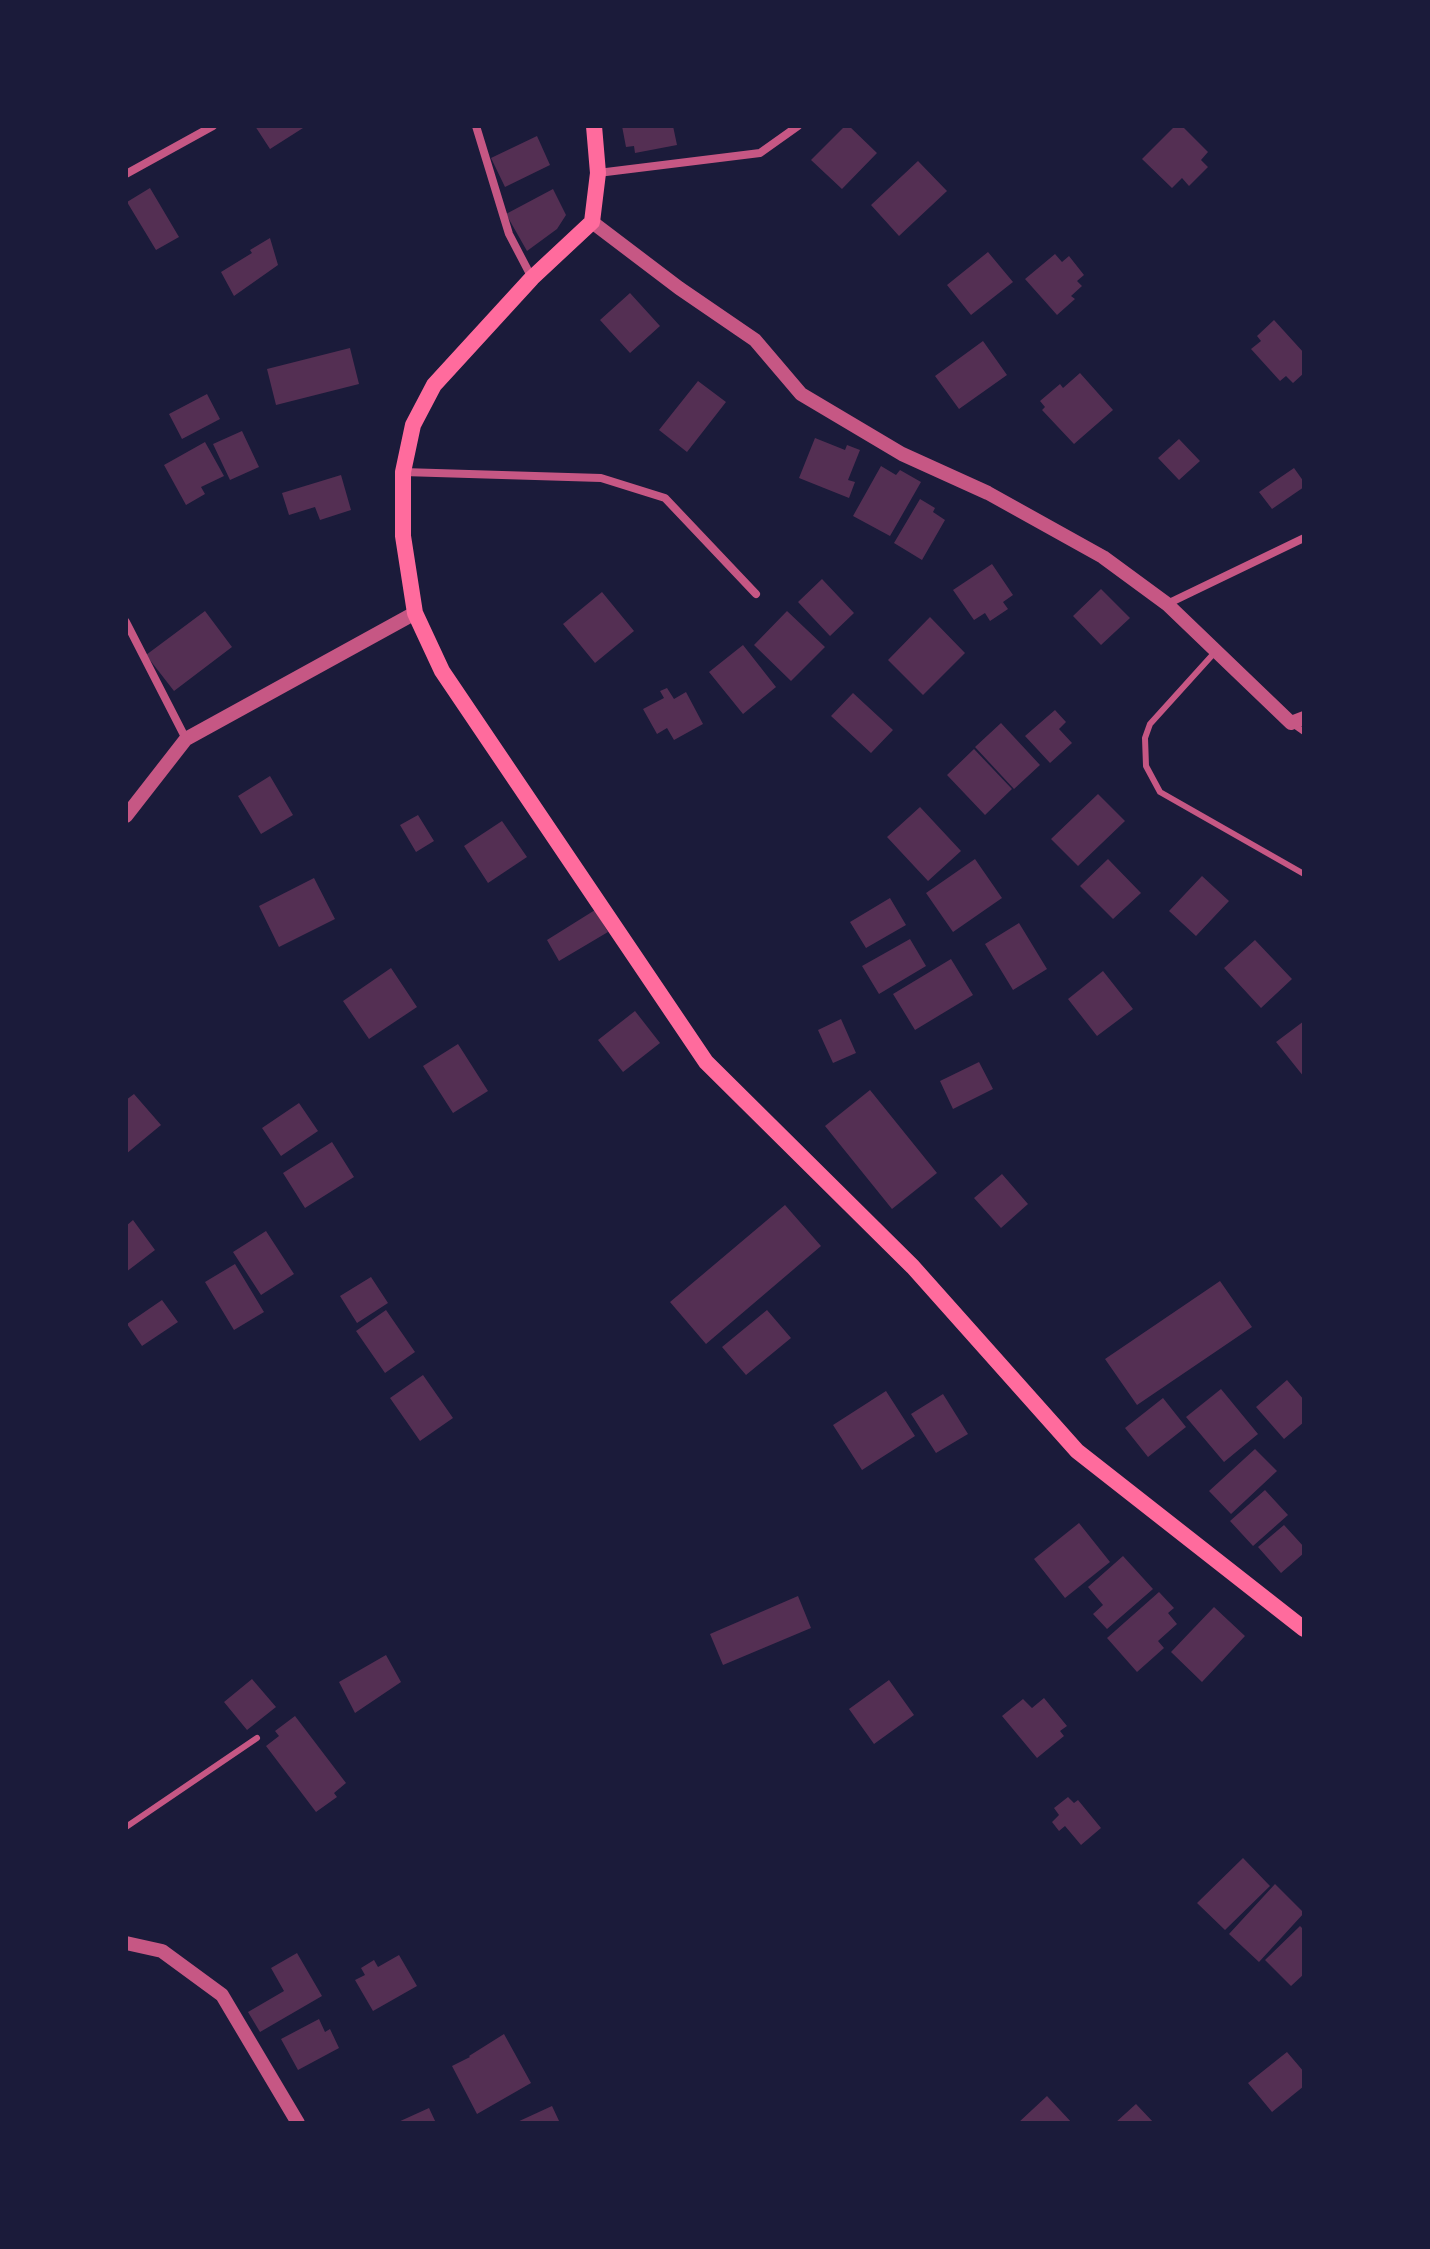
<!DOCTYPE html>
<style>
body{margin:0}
#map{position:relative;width:1430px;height:2249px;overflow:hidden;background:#1b1b3a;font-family:Manrope,sans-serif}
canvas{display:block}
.frame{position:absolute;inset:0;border:128px solid #1b1b3a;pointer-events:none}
</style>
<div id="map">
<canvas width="1430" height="2249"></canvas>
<div class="frame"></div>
</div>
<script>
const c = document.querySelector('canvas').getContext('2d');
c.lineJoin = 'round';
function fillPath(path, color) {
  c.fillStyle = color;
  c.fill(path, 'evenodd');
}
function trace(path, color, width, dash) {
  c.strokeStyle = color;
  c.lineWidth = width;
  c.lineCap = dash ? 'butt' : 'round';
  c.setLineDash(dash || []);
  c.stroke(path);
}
const building = new Path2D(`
 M255,126H302L303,128L270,149Z
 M622,126H673L677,145L635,153L634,146L626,147Z
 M845,126H849L877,153L842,189L811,160Z
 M1175,126H1182L1208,152L1201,160L1208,167L1189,186L1182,178L1172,188L1142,159Z
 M537,136L550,165L505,187L491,158Z
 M918,161L947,191L899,236L871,205Z
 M150,188L179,237L156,250L127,202Z
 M553,189L566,215L557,229L527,251L506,214Z
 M270,238L278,265L234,296L221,272L252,253L250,250Z
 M988,252L1013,282L971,315L947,285Z
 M1055,254L1062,262L1069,256L1084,275L1077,281L1082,286L1071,296L1075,299L1057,315L1025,279Z
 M630,293L660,326L630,353L600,320Z
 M1274,320L1304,353V373L1293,383L1286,376L1280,381L1251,349L1261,341L1257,336Z
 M983,341L1007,375L959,409L935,376Z
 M350,348L359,384L276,405L267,369Z
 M1080,373L1113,410L1074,444L1042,410L1045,407L1040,401L1060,384L1063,388Z
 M698,381L726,402L687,452L659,430Z
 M207,394L220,419L182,439L169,414Z
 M242,431L259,467L230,480L213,444Z
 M815,438L845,450L847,445L860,450L848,480L855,482L849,498L799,478Z
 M1179,439L1200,461L1179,480L1158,458Z
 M205,442L224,476L201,487L205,494L186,505L164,465Z
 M881,466L896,475L900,470L921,482L890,536L853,516Z
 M1294,468L1304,482V487L1272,509L1259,492Z
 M341,475L351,510L320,520L315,507L289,515L282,493Z
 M920,499L935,508L933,512L945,520L922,560L894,543Z
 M992,564L1013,595L1003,602L1008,609L990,621L985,613L974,620L953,590Z
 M822,579L854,613L830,636L798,602Z
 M1101,589L1130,618L1101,645L1073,616Z
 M602,592L634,631L595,663L563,624Z
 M205,611L232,647L174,691L146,655Z
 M787,611L825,647L791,681L754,645Z
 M930,617L965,653L923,695L888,660Z
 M743,645L776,687L743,714L709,672Z
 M667,688L674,699L686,692L703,724L674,740L667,728L657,734L643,709L664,698L660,691Z
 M853,693L893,730L871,753L831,716Z
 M1055,710L1066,722L1059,729L1072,743L1050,763L1025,736Z
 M1001,723L1040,765L1014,789L975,747Z
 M974,749L1012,789L985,815L947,775Z
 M270,776L293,815L261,834L238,796Z
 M1098,794L1125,821L1078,866L1051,839Z
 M920,807L961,851L928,881L887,837Z
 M418,815L434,841L416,852L400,825Z
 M502,821L527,857L488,883L464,846Z
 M975,859L1002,898L953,932L926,893Z
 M1108,859L1141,893L1113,919L1080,886Z
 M1202,876L1229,901L1196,936L1169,911Z
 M314,878L335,919L279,947L259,906Z
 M890,898L906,925L866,948L850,922Z
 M595,910L608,932L559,961L547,940Z
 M1019,923L1047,969L1013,990L985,944Z
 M910,939L926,966L879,994L862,966Z
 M1255,940L1292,979L1261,1008L1224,968Z
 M951,959L973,995L915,1030L893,994Z
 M391,968L417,1007L369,1039L343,1001Z
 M1103,971L1133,1009L1097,1036L1068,999Z
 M635,1011L660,1043L623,1072L598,1040Z
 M841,1019L856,1053L833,1063L818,1030Z
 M1304,1021V1077L1276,1042Z
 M458,1044L488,1091L453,1113L423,1066Z
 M979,1062L993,1089L953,1109L940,1081Z
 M870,1090L937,1173L892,1209L825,1126Z
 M134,1094L161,1125L126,1154V1100Z
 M299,1103L318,1131L281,1156L262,1128Z
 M332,1142L354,1177L305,1208L283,1173Z
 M1002,1174L1028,1204L1001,1228L974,1198Z
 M785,1205L821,1246L706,1344L670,1302Z
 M133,1220L155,1250L126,1272V1226Z
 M266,1231L294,1274L261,1295L233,1252Z
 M235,1264L264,1312L234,1330L205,1282Z
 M371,1277L388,1303L357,1323L340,1296Z
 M1220,1281L1252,1327L1137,1405L1105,1359Z
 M162,1300L178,1322L142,1346L127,1324Z
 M386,1310L415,1352L385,1373L356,1331Z
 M767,1310L791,1338L746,1375L722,1347Z
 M423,1375L453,1418L420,1441L390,1398Z
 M1287,1380L1304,1400V1422L1284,1439L1256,1407Z
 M1221,1389L1258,1434L1224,1462L1186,1417Z
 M886,1391L915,1436L862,1470L833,1425Z
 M943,1394L968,1434L936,1453L911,1414Z
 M1163,1398L1186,1427L1148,1457L1125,1428Z
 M1255,1449L1277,1471L1231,1514L1209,1491Z
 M1265,1490L1288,1515L1253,1546L1230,1521Z
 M1079,1523L1110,1562L1065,1598L1034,1559Z
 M1284,1525L1304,1547V1553L1281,1573L1258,1547Z
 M1123,1556L1153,1589L1107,1629L1093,1614L1103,1605L1088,1587Z
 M1159,1592L1174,1608L1168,1613L1177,1624L1158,1641L1164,1648L1137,1672L1107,1638Z
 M798,1596L811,1628L723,1665L710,1634Z
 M1214,1607L1245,1636L1202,1682L1171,1652Z
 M386,1655L401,1682L355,1713L339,1682Z
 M252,1679L276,1707L247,1730L224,1702Z
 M889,1680L914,1715L874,1744L849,1709Z
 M1044,1698L1067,1726L1060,1731L1064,1736L1037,1758L1002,1716L1023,1699L1032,1708Z
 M295,1716L346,1783L334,1793L337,1797L316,1812L266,1746L279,1736L275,1731Z
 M1068,1797L1074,1803L1078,1800L1101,1828L1081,1845L1065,1826L1059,1831L1052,1822L1059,1815L1054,1808Z
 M1243,1858L1270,1886L1225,1930L1197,1903Z
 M1275,1884L1304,1913L1259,1962L1229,1934Z
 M1300,1926L1304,1930V1974L1291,1986L1265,1960Z
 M297,1953L322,1996L260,2032L248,2012L284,1991L271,1968Z
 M399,1955L417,1986L373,2011L355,1980L365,1975L361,1968L374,1960L378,1967Z
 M319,2019L325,2032L330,2029L339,2048L298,2070L281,2039Z
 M504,2034L531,2083L477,2114L452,2066L470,2057L469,2056Z
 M1287,2052L1304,2072V2086L1272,2112L1248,2083Z
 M1047,2096L1072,2123H1018Z
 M1136,2104L1154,2123H1115Z
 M552,2106L560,2123H515Z
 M429,2108L436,2123H396Z`);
const service = new Path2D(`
 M1216,651L1150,724L1145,738L1146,766L1160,792L1304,874
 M1294,725L1304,732
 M126,1827L257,1738`);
const minor = new Path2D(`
 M476,126L509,234L532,278
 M598,173L760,153L798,126
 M126,174L213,126
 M403,472L601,478L665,498L756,594
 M1167,604L1304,538
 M126,622L186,739`);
const tertiary = new Path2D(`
 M592,222L679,288L755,340L801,394L902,454L988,493L1103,557L1167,604L1291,723L1304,718
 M126,816L186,739L415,613
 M126,1943L162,1951L222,1995L298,2123`);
const secondary = new Path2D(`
 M594,126L598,173L592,222L532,278L434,385L413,425L403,472V536L415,613L442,671L706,1062L913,1267L1077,1451L1304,1629`);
fillPath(building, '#542f53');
trace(service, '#c65784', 6);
trace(minor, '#c65784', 8);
trace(tertiary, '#c65784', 14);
trace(secondary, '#ff6b9d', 16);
</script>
